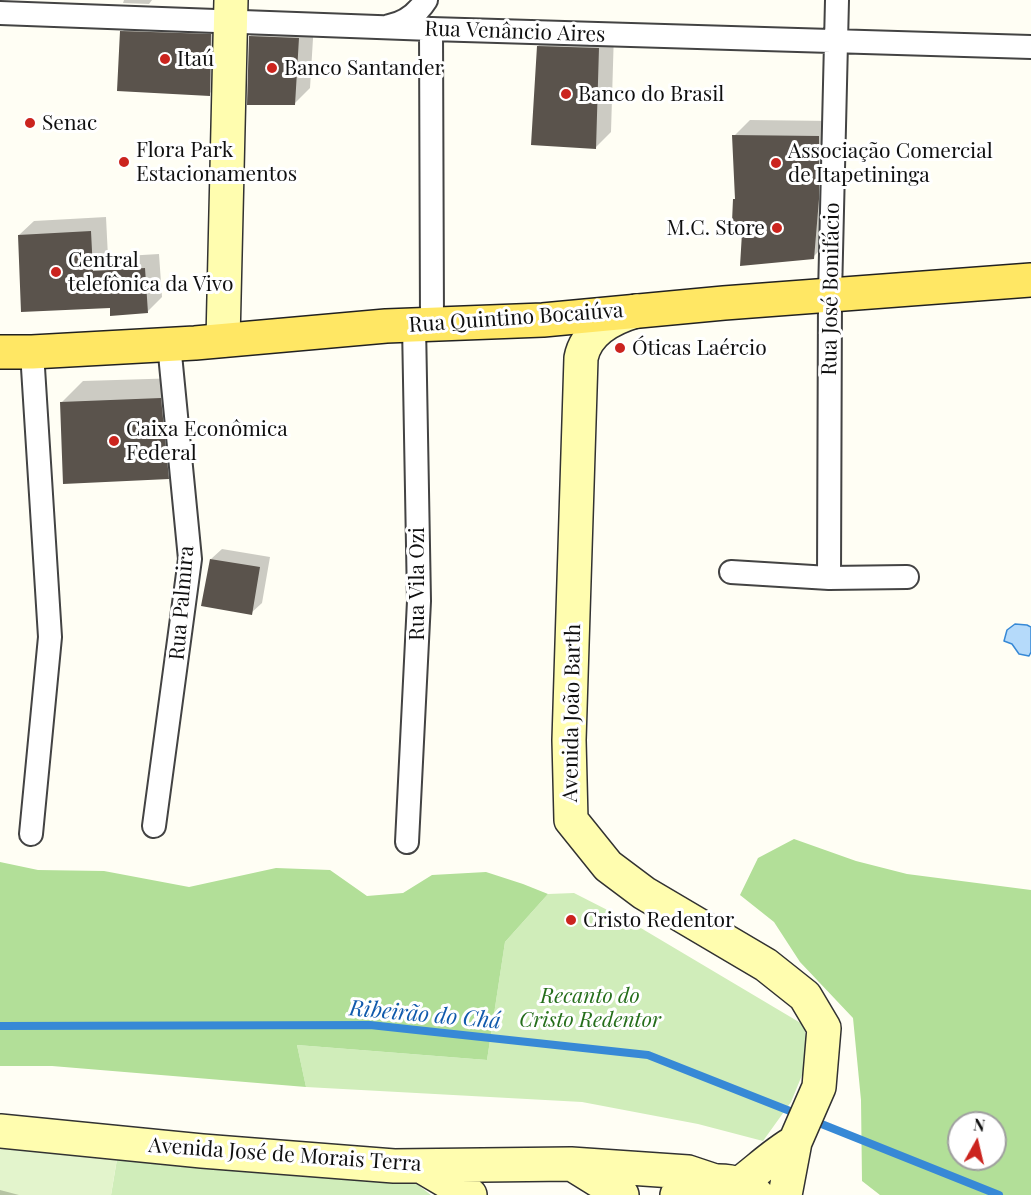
<!DOCTYPE html>
<meta charset="utf-8">
<style>
body{margin:0}
#map{position:relative;width:1031px;height:1195px;overflow:hidden;background:#fffef4;font-family:"Playfair Display",serif}
canvas{display:block}
.north{position:absolute;left:947px;top:1111px;width:60px;height:60px;box-sizing:border-box;background:#fff;border:2px solid #9f9f9f;border-radius:50%;rotate:8deg;font-size:16px;font-weight:700;line-height:24px;text-align:center;color:#101010}
.north::after{content:'';display:block;margin:auto;width:21px;height:27px;background:#cb241e;clip-path:polygon(50% 0,100% 100%,50% 72%,0 100%)}
</style>
<div id="map">
<canvas width="1031" height="1195"></canvas>
<div class="north">N</div>
</div>
<script>
const c = document.querySelector('canvas').getContext('2d');
c.lineJoin = 'round';
function fillPath(path, color) {
  c.fillStyle = color;
  c.fill(path, 'evenodd');
}
function trace(path, color, width, dash) {
  c.strokeStyle = color;
  c.lineWidth = width;
  c.lineCap = dash ? 'butt' : 'round';
  c.setLineDash(dash || []);
  c.stroke(path);
}
function write(font, color, halo, rows, align = 'center') {
  c.font = font + ' "Playfair Display",serif';
  c.lineWidth = 6;
  c.setLineDash([]);
  c.textBaseline = 'middle';
  c.strokeStyle = halo;
  c.fillStyle = color;
  for (const [text, x, y, turn = 0] of rows) {
    c.save();
    c.translate(x, y);
    c.rotate((+turn || 0) * Math.PI / 180);
    c.textAlign = isNaN(turn) ? turn : align;
    if (halo) c.strokeText(text, 0, 0);
    c.fillText(text, 0, 0);
    c.restore();
  }
}
const green = new Path2D(`
 M574,893L629,921L804,1025L809,1058L791,1102L763,1141L698,1124L582,1102L306,1087L297,1045L487,1060L505,942L548,894Z
 M119,1147L408,1177L431,1195H111Z`);
const forest = new Path2D(`
 M794,839L856,861L907,874L1031,890V1195H880L862,1181L861,1100L853,1018L800,962L774,922L740,895L758,858ZM959,1123H995V1159H959Z
 M0,862L38,870L104,871L189,887L276,868L330,870L367,896L403,893L432,875L486,872L523,884L548,894L505,942L487,1060L297,1045L306,1087L52,1066H0Z`);
const pitch = new Path2D(`
 M0,1145L119,1147L111,1195H0Z`);
const water = new Path2D(`
 M1015,624L1027,625L1031,627V652L1029,656L1019,654L1012,644L1004,641L1007,630Z`);
const shadow = new Path2D(`
 M124,0H152L149,4L123,3Z
 M138,16L227,19L225,78L209,94L122,32Z
 M266,20L314,22L310,88L294,104L250,36Z
 M554,30L614,32L611,132L595,148L538,46Z
 M750,120L834,121L829,241L813,257L743,233L734,200L736,198L734,136Z
 M106,217L108,257L159,254L162,297L147,312L111,307L19,235L34,221Z
 M181,378L189,457L168,478L62,402L83,381Z
 M222,549L270,557L262,603L251,613L211,559Z
 M0,1190L19,1195H0Z`);
const stream = new Path2D(`
 M0,1026L370,1025L648,1055L800,1115
 M814,1121L999,1195`);
const building = new Path2D(`
 M120,31L211,34L210,96L117,91Z
 M249,36L299,38L295,105H247Z
 M537,46L599,48L596,149L531,145Z
 M732,135L819,136V199L814,259L740,266L742,233L732,222L733,199H735Z
 M91,231L93,271L145,268L148,313L110,316V308L21,312L18,235Z
 M161,398L169,479L63,484L60,402Z
 M210,559L260,567L252,615L201,606Z`);
const street = new Path2D(`
 M0,13L431,29L1031,47
 M389,26C406,23 417,14 426,0
 M431,29L432,324
 M731,572L829,578L907,577
 M829,578L830,295L837,0
 M154,826L190,559L169,344
 M31,834L50,637L32,352
 M407,842L419,601L414,325`);
const secondary = new Path2D(`
 M636,311C612,318 586,332 581,358L569,740L571,820L608,866L644,893L766,965L805,996L824,1028L819,1087L795,1142L785,1195
 M223,340L231,0
 M0,1131L202,1151L394,1166L571,1164L688,1172L715,1181
 M421,1166L470,1195
 M575,1166L622,1195
 M738,1185C758,1170 774,1154 795,1142
 M677,1195C700,1178 734,1175 757,1195`);
const primary = new Path2D(`
 M0,352H32L195,343L386,326L543,320L724,303L1031,280`);
const markers = [
 [165,59,6,"#cb241e"],
 [272,68,6,"#cb241e"],
 [566,94,6,"#cb241e"],
 [30,123,6,"#cb241e"],
 [124,162,6,"#cb241e"],
 [776,163,6,"#cb241e"],
 [777,228,6,"#cb241e"],
 [56,272,6,"#cb241e"],
 [620,348,6,"#cb241e"],
 [114,441,6,"#cb241e"],
 [571,920,6,"#cb241e"]
];
const streetNames = [
 ["Rua Venâncio Aires",515,32,2],
 ["Rua José Bonifácio",831,289,-89],
 ["Rua Quintino Bocaiúva",516,318,-4],
 ["Rua Vila Ozi",417,584,-90],
 ["Rua Palmira",182,603,-85],
 ["Avenida João Barth",572,713,-89],
 ["Avenida José de Morais Terra",285,1155,4]
];
const poiNames = [
 ["Itaú",177,59],
 ["Banco Santander",284,68],
 ["Banco do Brasil",578,94],
 ["Senac",42,123],
 ["Flora Park",136,150],
 ["Estacionamentos",136,174],
 ["Associação Comercial",788,151],
 ["de Itapetininga",788,175],
 ["M.C. Store",765,228,"right"],
 ["Central",68,260],
 ["telefônica da Vivo",68,284],
 ["Óticas Laércio",632,348],
 ["Caixa Econômica",126,429],
 ["Federal",126,453],
 ["Cristo Redentor",583,920]
];
const parkNames = [
 ["Recanto do",590,996],
 ["Cristo Redentor",590,1020]
];
const waterNames = [
 ["Ribeirão do Chá",425,1015,5]
];
fillPath(green, '#d0edba');
fillPath(forest, '#b2df98');
fillPath(pitch, '#e3f4cc');
fillPath(water, '#b5dafa');
trace(water, '#3789d6', 1.5);
fillPath(shadow, '#0003');
trace(stream, '#3789d6', 8);
fillPath(building, '#5a534c');
trace(street, '#434343', 26);
trace(secondary, '#323232', 36);
trace(primary, '#212121', 36);
trace(street, '#fff', 22);
trace(secondary, '#fffdaf', 33);
trace(primary, '#ffe764', 33);
for (const [x, y, r, color] of markers) {
  const dot = new Path2D();
  dot.arc(x, y, r, 0, 2 * Math.PI);
  c.fillStyle = color;
  c.fill(dot);
  trace(dot, '#fff', 2);
}
write('21px', '#101010', '#fff', streetNames);
write('21px', '#101010', '#fff', poiNames, 'left');
write('italic 21px', '#256e1b', '#fff', parkNames);
write('italic 22px', '#105aac', '#fff', waterNames);
</script>
